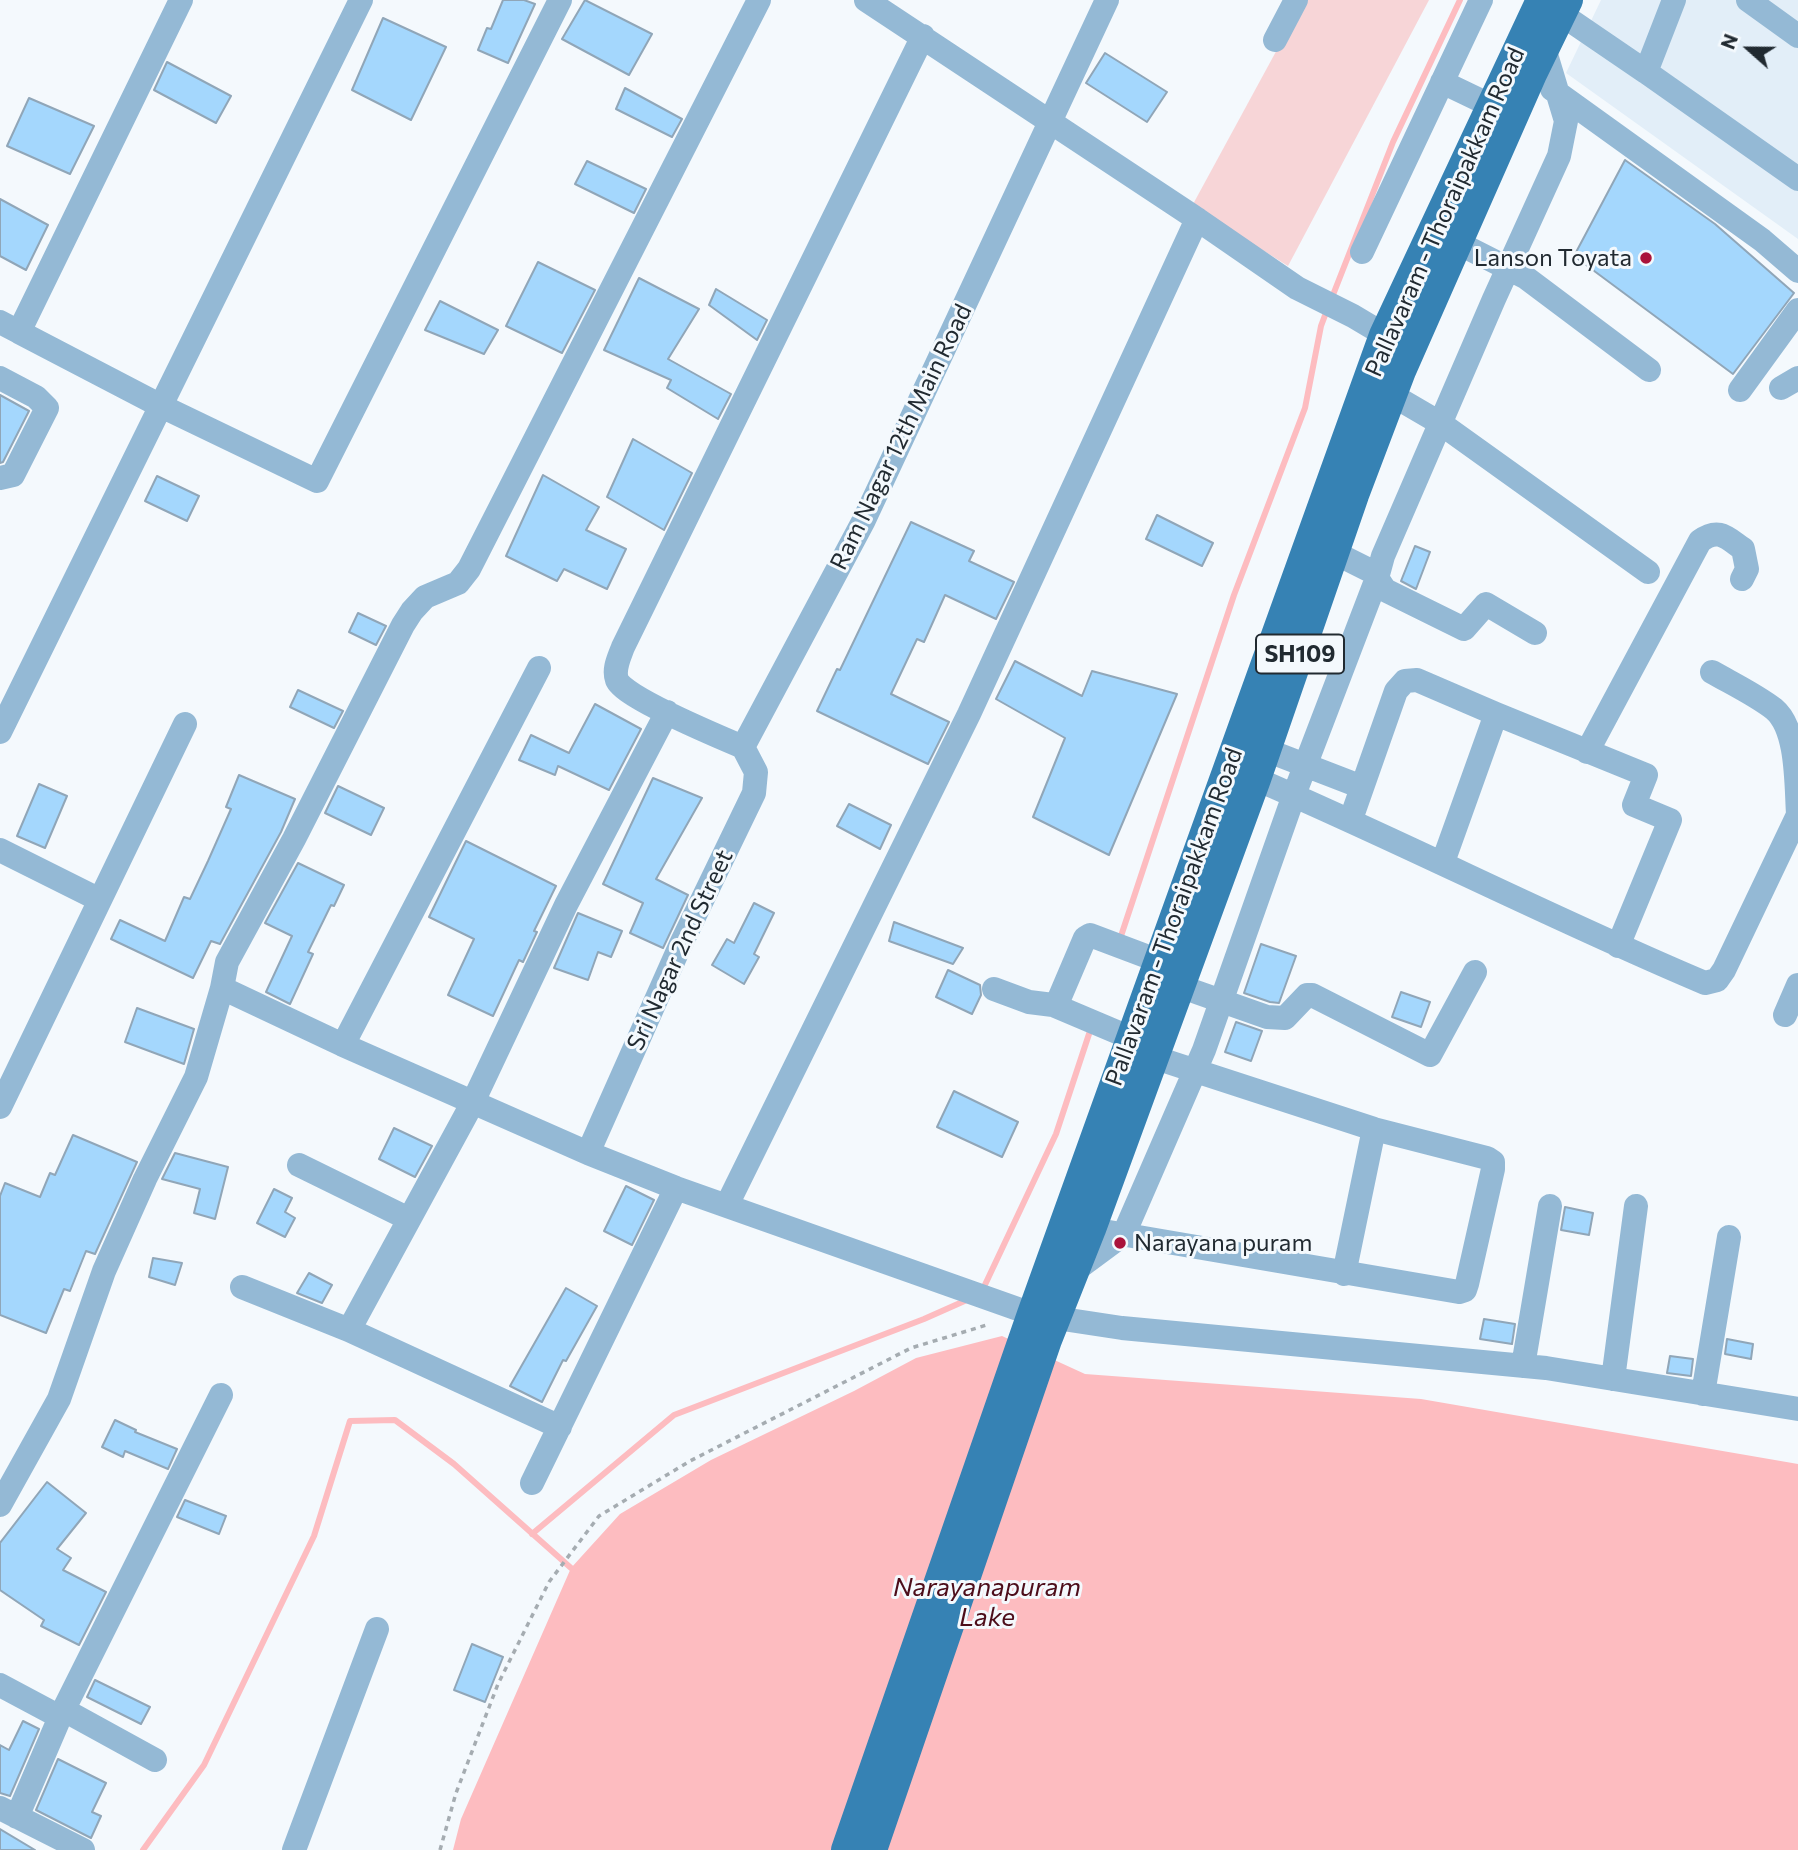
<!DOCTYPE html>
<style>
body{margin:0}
#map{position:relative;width:1798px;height:1850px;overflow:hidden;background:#f4f9fd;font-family:Commissioner,sans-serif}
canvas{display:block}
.north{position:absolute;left:1714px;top:14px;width:70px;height:70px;-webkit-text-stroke:5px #f4f9fd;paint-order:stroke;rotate:291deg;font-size:19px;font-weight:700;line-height:28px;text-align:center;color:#212a31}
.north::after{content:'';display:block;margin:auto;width:24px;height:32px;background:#212a31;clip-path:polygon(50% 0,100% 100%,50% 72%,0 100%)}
</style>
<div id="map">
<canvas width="1798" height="1850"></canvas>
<div class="north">N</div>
</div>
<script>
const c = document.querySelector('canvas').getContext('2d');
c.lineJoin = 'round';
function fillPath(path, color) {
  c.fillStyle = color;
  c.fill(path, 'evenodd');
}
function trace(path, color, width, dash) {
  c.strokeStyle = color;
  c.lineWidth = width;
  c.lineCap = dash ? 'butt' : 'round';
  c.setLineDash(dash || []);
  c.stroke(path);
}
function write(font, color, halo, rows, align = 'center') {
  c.font = font + ' Commissioner,sans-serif';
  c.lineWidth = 6;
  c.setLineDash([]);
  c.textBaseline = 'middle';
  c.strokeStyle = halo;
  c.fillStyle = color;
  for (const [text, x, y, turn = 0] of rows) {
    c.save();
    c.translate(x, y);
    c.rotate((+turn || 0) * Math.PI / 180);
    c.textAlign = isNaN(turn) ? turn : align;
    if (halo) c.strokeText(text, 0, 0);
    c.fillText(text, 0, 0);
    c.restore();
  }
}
const built = new Path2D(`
 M1601,0H1798V239L1566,73Z`);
const green = new Path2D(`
 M1304,0H1429L1288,266L1192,206Z`);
const water = new Path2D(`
 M1002,1336L1085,1374L1421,1399L1798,1464V1850H453L461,1819L571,1568L620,1514L711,1460L854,1391L916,1358Z`);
const stream = new Path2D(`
 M1331,300L1393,142L1460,0
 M1121,936L1234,595L1305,408L1321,326L1327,310
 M983,1289L1056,1134L1090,1031
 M532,1534L674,1415L924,1319L969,1299
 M143,1850L204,1765L314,1536L350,1421L395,1420L454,1464L571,1568`);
const building = new Path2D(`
 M503,0H524L535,4L508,63L478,50L487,28L491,29Z
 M585,0L652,34L629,75L562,39Z
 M383,18L446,47L411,120L352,90Z
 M1105,53L1167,92L1147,122L1086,83Z
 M167,62L231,96L216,123L154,90Z
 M625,88L682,119L672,137L616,109Z
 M29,98L94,126L70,174L7,146Z
 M1625,160L1715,224L1794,293L1733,374L1574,256Z
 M587,161L646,189L634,213L575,184Z
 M0,199L48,225L26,270L0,256Z
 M538,262L595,290L562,353L506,326Z
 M639,278L699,309L668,359L731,394L718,419L667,388L671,380L604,350Z
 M716,289L767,320L757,340L709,305Z
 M440,301L498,330L484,354L425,330Z
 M0,395L29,411L3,462L0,463Z
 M633,439L692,473L664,530L607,497Z
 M543,475L599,507L586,530L626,549L607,589L564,569L557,581L506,556Z
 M157,476L199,496L187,521L145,501Z
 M1157,515L1213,543L1202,566L1146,539Z
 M911,522L974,551L969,561L1014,582L996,619L945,595L924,642L917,639L891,694L949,722L928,764L817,711L837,669L840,670Z
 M1415,546L1430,552L1416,589L1401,581Z
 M358,613L386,626L376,645L349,632Z
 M1015,661L1082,696L1092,671L1177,694L1109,855L1033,817L1065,738L996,699Z
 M298,690L343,711L334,728L290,707Z
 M595,704L641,729L609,790L558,766L555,775L519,760L531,735L569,753Z
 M239,775L295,799L281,832L220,944L211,941L193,978L111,939L120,920L165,941L184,897L190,899L208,861L231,809L226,807Z
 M653,778L702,798L656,879L688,895L663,948L630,933L643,903L603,884Z
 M39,784L67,796L45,848L17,836Z
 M338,786L384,808L371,835L325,813Z
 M849,804L891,825L880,849L837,826Z
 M466,841L556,886L534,931L537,932L523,962L519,960L493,1016L448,995L474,939L429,917Z
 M298,863L344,885L334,906L331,905L308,952L313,954L290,1004L266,992L292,936L265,923Z
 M754,903L774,913L754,954L759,957L744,984L712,965L727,939L734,943Z
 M578,913L622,931L611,957L598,952L588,980L554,968Z
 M894,922L963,948L953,964L889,941Z
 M1261,944L1296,956L1279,1003L1270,1002L1244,993Z
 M948,970L980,985L981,995L972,1014L936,997Z
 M1401,992L1430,1002L1421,1027L1392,1017Z
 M137,1008L194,1029L184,1064L125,1042Z
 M1236,1022L1262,1031L1251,1061L1225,1052Z
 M954,1091L1018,1122L1002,1157L937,1127Z
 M394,1128L432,1146L415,1177L379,1159Z
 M73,1135L137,1162L95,1254L86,1251L70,1291L64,1289L46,1333L0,1315V1196L5,1183L40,1197L50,1173L55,1175Z
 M175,1153L228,1167L215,1219L194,1213L200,1189L162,1179Z
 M626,1186L654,1200L632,1245L604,1231Z
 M274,1189L292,1198L285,1212L295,1218L285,1237L257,1223Z
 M1565,1207L1593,1213L1589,1235L1561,1230Z
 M153,1258L182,1263L175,1285L149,1277Z
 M309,1273L332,1285L322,1303L297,1293Z
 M566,1288L597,1306L566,1361L563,1360L542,1402L510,1386Z
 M1484,1319L1515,1324L1512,1344L1480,1339Z
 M1727,1339L1753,1344L1751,1359L1725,1354Z
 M1670,1356L1693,1359L1691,1376L1667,1373Z
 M115,1420L136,1430L135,1432L177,1449L168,1469L125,1451L123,1457L102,1447Z
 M47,1482L86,1513L57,1549L71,1558L63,1570L106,1592L79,1645L41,1626L44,1620L0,1590V1543Z
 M185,1500L226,1516L219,1534L177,1517Z
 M472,1644L503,1657L485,1702L454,1690Z
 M95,1680L150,1707L141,1724L87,1697Z
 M23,1721L39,1729L10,1796L0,1793V1745L9,1750Z
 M58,1759L106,1783L92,1812L101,1816L91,1838L36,1810Z
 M0,1829L35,1850H0Z`);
const path = new Path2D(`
 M440,1850L456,1793L498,1684L549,1582L599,1516L690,1461L911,1348L990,1324`);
const minor = new Path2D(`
 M181,0L19,332L161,406L317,481L560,0
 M866,0L1191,215L1297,288L1353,316L1400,344
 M1674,0L1646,72L1798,179
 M1748,0L1798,36
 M1561,14L1646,72
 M1275,40L1296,0
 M1442,82L1492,106
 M1552,89L1762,240L1798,271
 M1458,243L1525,277L1649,370
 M1362,252L1481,0
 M0,322L19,332
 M0,378L36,397L47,408L13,475L0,478
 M1781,388L1798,378
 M1740,390L1798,310
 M1392,395L1440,423L1648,572
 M1335,553L1373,572L1385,590L1464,629L1486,604L1535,633
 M1712,672C1733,684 1756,695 1774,709C1798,729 1796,784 1798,814
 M0,732L361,0
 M743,747C722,738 623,697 617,680C613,669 619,658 623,647L923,36
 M743,747L864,520L1107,0
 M1266,750L1362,787
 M1587,752L1700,541C1719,527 1727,538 1743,549L1747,569L1742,579
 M1256,779C1407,844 1553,919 1705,983L1717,980L1724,970L1798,815
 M1351,819L1396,691L1405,681L1417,680L1496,714L1646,775L1634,805L1670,820L1618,946
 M0,850L100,900
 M1443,862L1496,714
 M1179,986L1267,1017L1285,1018L1307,995H1312L1430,1055L1475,972
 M222,988L343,1045L588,1153L676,1188L1032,1314
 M994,989L1029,1002L1053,1005L1059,999L1085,938L1090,935L1159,961
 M1053,1005L1131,1038
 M1785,1015L1798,985
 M343,1045L539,668
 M0,1107L185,724
 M588,1153L680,946L754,793L756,772L743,747
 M299,1165L409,1219
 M727,1205L969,714L1197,219
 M1109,1232L1459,1292L1465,1290L1467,1284L1493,1169V1162L1487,1158L1374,1129L1153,1057
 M1074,1271L1124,1234L1204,1050L1294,795L1377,578L1383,556L1494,299L1559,156L1566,121L1544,48
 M1344,1274L1374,1129
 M242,1287L349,1330L560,1427
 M1056,1318L1122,1328L1546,1368L1798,1409
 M349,1330L473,1102L566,905L667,712
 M1523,1366L1550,1206
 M1613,1379L1636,1206
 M1703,1394L1729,1237
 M532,1483L676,1188
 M0,1505L59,1399L104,1271L145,1179L196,1077L222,988L227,962L294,839L403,625L412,611L425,597L458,583L469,569L759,0
 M0,1685L60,1717
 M64,1710L155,1760
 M0,1808L83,1850
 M17,1817L60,1717L221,1395
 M294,1850L377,1629`);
const major = new Path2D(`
 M846,1850L1032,1314L1384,335L1541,0
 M872,1850L1047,1340L1091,1229L1256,779L1354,495L1401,371L1532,74L1568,0`);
const markers = [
 [1646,258,7,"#aa133b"],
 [1120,1243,7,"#aa133b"]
];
const shields = [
 [1300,654,88]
];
const shieldNames = [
 ["SH109",1300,654]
];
const streetNames = [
 ["Pallavaram - Thoraipakkam Road",1445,212,-66],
 ["Ram Nagar 12th Main Road",901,437,-64],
 ["Pallavaram - Thoraipakkam Road",1174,917,-70],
 ["Sri Nagar 2nd Street",680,950,-65]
];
const poiNames = [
 ["Lanson Toyata",1632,258],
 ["Narayana puram",1134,1243,"left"]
];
const waterNames = [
 ["Narayanapuram",987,1587],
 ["Lake",987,1617]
];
fillPath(built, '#e2eef8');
fillPath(green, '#f7d5d7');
fillPath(water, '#fdbcc0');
trace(stream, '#fdbcc0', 6);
fillPath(building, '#a4d7fd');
trace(building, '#90a6b8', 2);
trace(path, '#a5acb1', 3.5, [5, 5]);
trace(minor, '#94b9d5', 24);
trace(major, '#3682b4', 30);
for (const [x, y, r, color] of markers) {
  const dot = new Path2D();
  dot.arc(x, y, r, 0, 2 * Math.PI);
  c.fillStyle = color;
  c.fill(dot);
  trace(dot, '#f4f9fd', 2.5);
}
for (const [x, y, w] of shields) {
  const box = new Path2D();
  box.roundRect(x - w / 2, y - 19.5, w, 39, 5);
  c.fillStyle = '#f4f9fd';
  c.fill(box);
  trace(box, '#212a31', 2);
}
write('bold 23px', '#212a31', null, shieldNames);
write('24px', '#212a31', '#f4f9fd', streetNames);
write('24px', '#212a31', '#f4f9fd', poiNames, 'right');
write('italic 26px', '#4d0d1a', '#f4f9fd', waterNames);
</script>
